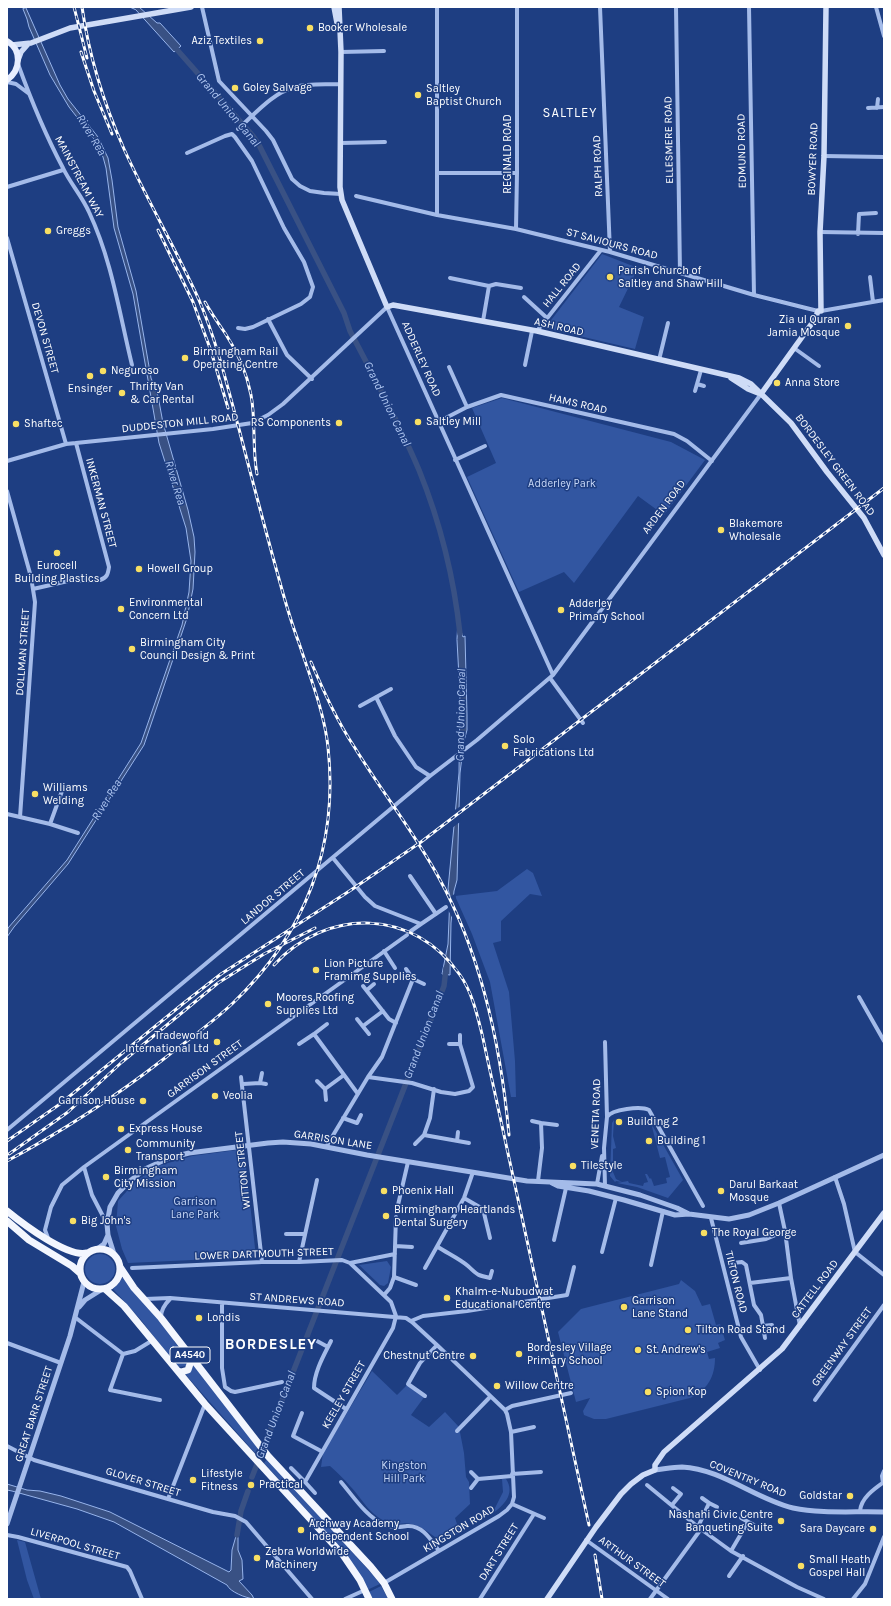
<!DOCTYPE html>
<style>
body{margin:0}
#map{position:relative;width:891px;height:1606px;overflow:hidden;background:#1e3e82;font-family:Karla,sans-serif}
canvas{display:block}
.frame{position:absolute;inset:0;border:8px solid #fff;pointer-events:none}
</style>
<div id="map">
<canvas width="891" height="1606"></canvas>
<div class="frame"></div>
</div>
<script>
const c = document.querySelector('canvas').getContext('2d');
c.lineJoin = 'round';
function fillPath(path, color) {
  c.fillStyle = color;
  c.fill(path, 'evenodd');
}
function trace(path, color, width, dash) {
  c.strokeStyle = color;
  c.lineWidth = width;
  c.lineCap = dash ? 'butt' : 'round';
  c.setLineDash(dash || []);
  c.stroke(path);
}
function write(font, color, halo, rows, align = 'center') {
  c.font = font + ' Karla,sans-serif';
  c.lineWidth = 3;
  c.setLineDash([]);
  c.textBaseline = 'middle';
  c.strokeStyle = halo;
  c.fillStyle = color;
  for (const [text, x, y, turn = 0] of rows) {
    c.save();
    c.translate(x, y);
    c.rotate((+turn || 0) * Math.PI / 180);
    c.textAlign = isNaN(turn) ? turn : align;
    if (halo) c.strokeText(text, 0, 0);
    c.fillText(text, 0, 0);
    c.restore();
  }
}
const green = new Path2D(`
 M602,254L638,268L619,307L644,317L635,349L545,328Z
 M502,398L671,442L705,460L664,515L638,496L574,583L564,572L519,592L467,477L496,463L472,408Z
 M527,869L533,873L542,896L530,894L501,921V941L493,943L509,992L515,1061L516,1097H511L490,982L472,934L455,896L497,891Z
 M614,1120L613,1136L616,1148L613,1149V1172L616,1179L622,1182L616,1181L615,1182L610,1176L612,1123Z
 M651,1123L683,1180L668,1198L637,1187L617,1183L628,1181L629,1183L643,1186L644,1183L648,1182L645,1174H647L650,1179L651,1178L654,1186L667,1183L666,1178L670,1177L665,1157L660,1158Z
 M244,1149L256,1257L128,1263L122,1249L116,1226L118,1201L135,1182L158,1166L192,1156Z
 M85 1269a15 15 0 1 1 30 0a15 15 0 1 1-30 0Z
 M387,1261L391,1267L388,1283L384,1286L380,1285L359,1265Z
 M123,1277L174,1339V1341L186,1357L188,1362L186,1366L179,1367L173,1361L141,1320L113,1289L118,1284Z
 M681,1280L695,1291L702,1306L710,1304L716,1325L720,1324L725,1340L718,1343L720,1348L707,1352L709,1359L715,1358C715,1376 708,1390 690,1398L606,1419H594L584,1415L583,1411L590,1398L576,1402L558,1332L581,1309L679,1284Z
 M194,1362L258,1448L255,1453L185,1374Z
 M372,1371L397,1395L408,1384L425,1396L411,1415L429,1427L445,1412L459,1427L464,1453L466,1477L469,1482L470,1504L455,1518L457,1524L463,1531L443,1542C432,1536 423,1526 411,1524C401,1521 395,1528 384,1521C367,1511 363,1500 350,1486C344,1479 337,1472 330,1466L321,1467L323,1453Z
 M267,1459L373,1575L380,1584L367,1590L345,1552L264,1463Z
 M502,1479H506C516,1494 503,1506 492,1514L503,1492Z
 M17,1540L25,1542L41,1599H34L27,1580Z
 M381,1586L388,1599H372L369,1592Z`);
const water = new Path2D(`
 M130,7H139L157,23H160L181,46L174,52L136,10Z
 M26,8L60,85L68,99L98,137L108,158L112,180L118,227L136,291L151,378L158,396L163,423L188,510L194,537L195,552L193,589L187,618L144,745L68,864L14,927L7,937L8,928L67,860L141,743L182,625L189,592L191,561L186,528L159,443L133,294L114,228L106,168L103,157L94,139L69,107L50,75L29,27L27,19L23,9Z
 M458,628H460L463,637L465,636L467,715V730L464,741L460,773L457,880L454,891L451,923L450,975L442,974L448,944L450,896L448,889L459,773L460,696L457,640Z
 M7,1484L27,1490L40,1491L61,1496L110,1512L229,1572L231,1570L232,1550L238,1529V1550L242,1560L243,1579L239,1581L252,1595L254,1599C246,1598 230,1592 227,1585L114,1522L77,1509L12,1491L7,1490Z`);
const pier = new Path2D(`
 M461,806L460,822L452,828L453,811Z
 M447,893L450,897L456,893L455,906L454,907L455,910L454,921L447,908Z`);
const canal = new Path2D(`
 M172,44L253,136L259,145L344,313L350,331C374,377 399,422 419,470C440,522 454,578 460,634
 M252,1477L444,986L446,968
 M237,1535L241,1511L248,1491`);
const minor = new Path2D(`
 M202,7L219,81L266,131L273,140L292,179L300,186L310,191L324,193L341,194
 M600,7L610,252
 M676,7L680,273
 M749,7L754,295
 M876,7L884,36
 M341,52L384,51
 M18,64C31,100 45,134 63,168C70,183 82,196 89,212C112,261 119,312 132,365
 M7,82L16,84L28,93
 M868,108L884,107
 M877,108L878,99
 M238,129C255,114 272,93 295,87C309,83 326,85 341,84
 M341,143L385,142
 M187,153L225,136L232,134L235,137L252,161L284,228L304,262L313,287L310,297L301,304L253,327L245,329L238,328
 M824,156L884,157
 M437,173H517
 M7,187L63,170
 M356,196L437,215L516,229L610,252L754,295L818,311
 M437,215V7
 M516,229L517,173V7
 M820,232L884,233
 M858,234L859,214L876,213
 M7,238L66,444
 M870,277L873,302
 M450,278L489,286
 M524,297L547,318
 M821,311L884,300
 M268,319L287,355L312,379
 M483,321L489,286L496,284L521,288
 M537,331L601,250
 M794,348L819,366
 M659,360L668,323
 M525,365L532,331
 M449,367L467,407
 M697,384L704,386
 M695,391L701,370
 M438,422L467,407L501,395L674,434L687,441L712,461
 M455,460L485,446
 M7,461L66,444L213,429L252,423L268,415L283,404L387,307L553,675
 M7,491L31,577L35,602L20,817
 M33,589L68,581L100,580C107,578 108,574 109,567L76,443
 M550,678L583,723
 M376,697L395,736L416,767L430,776
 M360,706L391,689
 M7,814L50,824L78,833
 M50,824L62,791
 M333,858L365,897L375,906L421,924L446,907
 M410,876L436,914
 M411,931L421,924
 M384,951L395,968
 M406,969L413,979
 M413,979L424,984
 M363,986L389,1019L396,1023
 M367,990L374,984
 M859,997L884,1041
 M357,1019L369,1034
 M363,1026L383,1011
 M314,1034L327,1024
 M299,1044L314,1034L358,1094
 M449,1044H460
 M241,1077L262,1262
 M368,1077L412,1083L441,1092L455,1094L469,1091L473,1087L460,1044V1035
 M317,1081L325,1089
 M260,1083L266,1084
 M243,1084L260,1083L262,1073
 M434,1089L430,1118L424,1135L469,1143
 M326,1100L325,1089L344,1075
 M607,1117C612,1109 641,1106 649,1110L703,1206
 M343,1118L357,1123L361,1115
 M532,1121L541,1123
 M7,1130L430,776L477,740L553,675L761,394
 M457,1141L458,1132
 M415,1144L424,1135
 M326,1147L368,1077L382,1057L413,979
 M84,1167L92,1195L107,1224
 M835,1177L844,1204L855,1252L884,1275
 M538,1181L542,1148L541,1123L557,1125
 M597,1184L602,1156
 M605,1186L604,1148L607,1117L605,1042
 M464,1198L483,1209L490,1238
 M779,1203L785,1231L791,1278L800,1326
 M398,1205L408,1162
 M711,1218L741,1337L760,1370
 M286,1234H305
 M48,1238L45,1230L51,1207L62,1185L84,1167L407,935
 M554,1240L566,1188
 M741,1243L766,1239L785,1231
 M395,1246L412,1247
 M438,1247C447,1253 460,1259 468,1266C478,1275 476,1275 490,1278L492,1271
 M602,1252L616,1198
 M299,1262L317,1180
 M732,1263L742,1262L746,1265L754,1305L761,1315L763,1326
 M651,1265L663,1211
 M132,1268L262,1262H299L342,1260L350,1263L395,1254
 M425,1268L464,1198L473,1172
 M394,1277L416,1285
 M750,1283L791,1278
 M384,1295L390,1288L394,1277L396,1217
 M145,1299L170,1298L406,1318L412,1322L437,1345L505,1410L507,1414L511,1432L514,1497L512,1504
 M222,1304V1368L225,1387L231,1391L235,1392L282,1382
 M161,1317C161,1309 165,1304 170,1299
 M76,1318L123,1354L135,1351L153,1340
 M411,1321L423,1316L467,1311L567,1295L574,1267
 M765,1338L763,1326L772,1325
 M317,1341L328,1347
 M331,1341C324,1355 314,1372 314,1388L346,1409
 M7,1343L61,1363
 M123,1354L110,1390L160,1400
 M425,1396L408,1384L420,1363L437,1345
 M815,1400L884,1305
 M505,1410L512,1406L571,1393
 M302,1413L293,1436L321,1451
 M457,1431L490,1397
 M511,1432L534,1427
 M7,1446L34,1460L168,1499L213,1512L235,1516L246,1522L312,1599
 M291,1468L305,1482L393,1328L396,1316L391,1302L350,1263
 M471,1472L478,1479
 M512,1474L541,1472
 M305,1482L315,1493
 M341,1482C353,1496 367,1518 385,1525C393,1528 399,1527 407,1526C423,1525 431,1540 439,1551
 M883,1483L882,1476L884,1471
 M647,1485L698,1527L731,1551L797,1587L824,1599
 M471,1488L478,1479L512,1476
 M168,1499L205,1404
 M709,1503L717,1507
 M672,1505L681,1494L673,1488
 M860,1511C861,1498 874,1489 884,1482
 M741,1518L754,1525
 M698,1527L709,1503L702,1498
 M7,1535L18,1537L127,1567L130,1571L142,1599
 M586,1540L668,1599
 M731,1551L748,1522
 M729,1576L743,1556
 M384,1583L499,1516L507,1510L512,1504L544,1518
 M345,1599L365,1590
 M480,1599L534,1514
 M650,1599L701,1529
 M853,1599L865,1584L884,1537`);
const tertiary = new Path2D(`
 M552,1183L558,1186L589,1191L624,1200L675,1215L689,1214L729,1219L749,1215L779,1203L884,1155
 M97,1249L104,1244L108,1235
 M114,1254L108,1235L107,1224L110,1207L118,1193L130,1181L145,1169L169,1158L189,1153L268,1143L283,1142L311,1144L367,1155L527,1181L597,1184L640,1195L677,1208L689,1214
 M79,1307L85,1300L101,1290
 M655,1470C664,1469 673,1467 682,1467C722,1469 755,1499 793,1508C821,1514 855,1511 884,1512
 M7,1524L70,1336L84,1282`);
const secondary = new Path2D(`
 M334,7L337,23
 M339,7L341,52L340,187L342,200L387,307L393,305L537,331L739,378L751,384L791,423L827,472L864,518L884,555
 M12,45L31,43L70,28L191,7
 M18,60L21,52L28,44
 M731,378L748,389L758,393
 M761,394L815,319L818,311H821L820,232L824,156L826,7
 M547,1599L596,1527L621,1494L631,1484L643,1475L655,1470V1465L664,1452L782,1349L884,1213`);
const primary = new Path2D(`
 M7,41C22,50 21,70 7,80`);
const trunk = new Path2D(`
 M7,1211C23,1224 68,1258 87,1253
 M7,1221L29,1240L72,1266L80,1273
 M80 1269a20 20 0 1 1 40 0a20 20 0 1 1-40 0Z
 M120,1267L134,1288L161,1318L268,1456L371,1567L384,1583L392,1599
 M105,1289L124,1306L205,1404L343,1555L360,1580L369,1599
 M178,1371L181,1372L188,1370L191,1361L187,1355`);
const rail = new Path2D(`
 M74,7L87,58
 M81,52L94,91L112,134
 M158,230L193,302L211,351L228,408
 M205,302C211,313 218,323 225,333C237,351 247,374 251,395C256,421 252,448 257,474
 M311,662C324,692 337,721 355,748C382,792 414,832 439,878C482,956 501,1047 509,1135
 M274,965C327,907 414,908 460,975C472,992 477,1014 482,1034L589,1525
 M7,1141L60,1104L185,1002L221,974L351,890L421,842L884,488
 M9,1154L68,1112L122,1062L218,983L264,954L315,928
 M7,1161C63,1131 115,1097 165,1058C188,1040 212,1023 233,1003C305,934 339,847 328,747C324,711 310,677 299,643C291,622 285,601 279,579C265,529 252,479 239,429C227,385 217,342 199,300C176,249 147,200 124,149C104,104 89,56 82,7
 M595,1555L602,1599`);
const markers = [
 [310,28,4,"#f8df63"],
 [260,41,4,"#f8df63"],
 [235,88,4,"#f8df63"],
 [418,95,4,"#f8df63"],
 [48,231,4,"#f8df63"],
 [610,277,4,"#f8df63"],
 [848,326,4,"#f8df63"],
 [185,358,4,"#f8df63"],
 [103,371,4,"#f8df63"],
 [90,376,4,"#f8df63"],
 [777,383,4,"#f8df63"],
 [122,393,4,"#f8df63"],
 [418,422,4,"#f8df63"],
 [339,423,4,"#f8df63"],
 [16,424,4,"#f8df63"],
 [721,530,4,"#f8df63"],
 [57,553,4,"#f8df63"],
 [139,569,4,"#f8df63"],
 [121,609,4,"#f8df63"],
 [561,610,4,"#f8df63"],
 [132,649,4,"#f8df63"],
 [505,746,4,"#f8df63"],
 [35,794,4,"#f8df63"],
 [316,970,4,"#f8df63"],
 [268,1004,4,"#f8df63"],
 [217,1042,4,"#f8df63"],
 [215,1096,4,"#f8df63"],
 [143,1101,4,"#f8df63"],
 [619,1122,4,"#f8df63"],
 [121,1129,4,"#f8df63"],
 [649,1141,4,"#f8df63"],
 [128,1150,4,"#f8df63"],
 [573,1166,4,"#f8df63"],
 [106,1177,4,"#f8df63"],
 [384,1191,4,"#f8df63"],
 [721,1191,4,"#f8df63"],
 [386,1216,4,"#f8df63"],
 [73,1221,4,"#f8df63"],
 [704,1233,4,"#f8df63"],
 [447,1298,4,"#f8df63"],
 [624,1307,4,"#f8df63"],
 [199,1318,4,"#f8df63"],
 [688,1330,4,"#f8df63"],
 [638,1350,4,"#f8df63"],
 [519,1354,4,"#f8df63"],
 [473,1356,4,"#f8df63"],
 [497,1386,4,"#f8df63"],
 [648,1392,4,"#f8df63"],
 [193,1480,4,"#f8df63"],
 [251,1485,4,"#f8df63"],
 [850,1496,4,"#f8df63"],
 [781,1521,4,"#f8df63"],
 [873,1529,4,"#f8df63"],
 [301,1530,4,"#f8df63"],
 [257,1558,4,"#f8df63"],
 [801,1566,4,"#f8df63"]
];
const shields = [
 [190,1355,40]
];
const shieldNames = [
 ["A4540",190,1355]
];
const poiNames = [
 ["Booker Wholesale",318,28],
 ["Aziz Textiles",252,41,"right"],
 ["Goley Salvage",243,88],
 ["Saltley",426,89],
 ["Baptist Church",426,102],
 ["Greggs",56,231],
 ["Parish Church of",618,271],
 ["Saltley and Shaw Hill",618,284],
 ["Zia ul Quran",840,320,"right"],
 ["Jamia Mosque",840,333,"right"],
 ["Birmingham Rail",193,352],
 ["Operating Centre",193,365],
 ["Neguroso",111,371],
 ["Anna Store",785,383],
 ["Thrifty Van",130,387],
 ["& Car Rental",130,400],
 ["Ensinger",90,389,"center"],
 ["Saltley Mill",426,422],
 ["RS Components",331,423,"right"],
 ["Shaftec",24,424],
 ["Blakemore",729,524],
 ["Wholesale",729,537],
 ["Eurocell",57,566,"center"],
 ["Building Plastics",57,579,"center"],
 ["Howell Group",147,569],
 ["Environmental",129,603],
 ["Concern Ltd",129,616],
 ["Adderley",569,604],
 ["Primary School",569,617],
 ["Birmingham City",140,643],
 ["Council Design & Print",140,656],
 ["Solo",513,740],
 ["Fabrications Ltd",513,753],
 ["Williams",43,788],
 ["Welding",43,801],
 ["Lion Picture",324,964],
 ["Framimg Supplies",324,977],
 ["Moores Roofing",276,998],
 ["Supplies Ltd",276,1011],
 ["Tradeworld",209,1036,"right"],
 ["International Ltd",209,1049,"right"],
 ["Veolia",223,1096],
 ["Garrison House",135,1101,"right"],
 ["Building 2",627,1122],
 ["Express House",129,1129],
 ["Building 1",657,1141],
 ["Community",136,1144],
 ["Transport",136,1157],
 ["Tilestyle",581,1166],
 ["Birmingham",114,1171],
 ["City Mission",114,1184],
 ["Darul Barkaat",729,1185],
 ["Mosque",729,1198],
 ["Phoenix Hall",392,1191],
 ["Birmingham Heartlands",394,1210],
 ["Dental Surgery",394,1223],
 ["Big John's",81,1221],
 ["The Royal George",712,1233],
 ["Khalm-e-Nubudwat",455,1292],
 ["Educational Centre",455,1305],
 ["Garrison",632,1301],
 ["Lane Stand",632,1314],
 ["Londis",207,1318],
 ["Tilton Road Stand",696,1330],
 ["Bordesley Village",527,1348],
 ["Primary School",527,1361],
 ["St. Andrew's",646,1350],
 ["Chestnut Centre",465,1356,"right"],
 ["Willow Centre",505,1386],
 ["Spion Kop",656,1392],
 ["Lifestyle",201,1474],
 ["Fitness",201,1487],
 ["Practical",259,1485],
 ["Goldstar",842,1496,"right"],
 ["Nashahi Civic Centre",773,1515,"right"],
 ["Banqueting Suite",773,1528,"right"],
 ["Archway Academy",309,1524],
 ["Independent School",309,1537],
 ["Sara Daycare",865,1529,"right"],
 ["Zebra Worldwide",265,1552],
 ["Machinery",265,1565],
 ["Small Heath",809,1560],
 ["Gospel Hall",809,1573]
];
const streetNames = [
 ["ELLESMERE ROAD",669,140,-91],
 ["EDMUND ROAD",742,151,-91],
 ["REGINALD ROAD",508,154,-90],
 ["BOWYER ROAD",813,159,-88],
 ["RALPH ROAD",598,166,-92],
 ["MAINSTREAM WAY",79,177,62],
 ["ST SAVIOURS ROAD",612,244,15],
 ["HALL ROAD",562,285,-51],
 ["ASH ROAD",559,327,13],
 ["DEVON STREET",45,338,74],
 ["ADDERLEY ROAD",421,359,66],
 ["HAMS ROAD",578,404,13],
 ["DUDDESTON MILL ROAD",180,423,-6],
 ["BORDESLEY GREEN ROAD",835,465,53],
 ["INKERMAN STREET",101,503,75],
 ["ARDEN ROAD",664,507,-53],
 ["DOLLMAN STREET",23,652,-86],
 ["LANDOR STREET",273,897,-40],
 ["GARRISON STREET",205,1069,-36],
 ["VENETIA ROAD",596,1114,-88],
 ["GARRISON LANE",333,1140,9],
 ["WITTON STREET",243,1170,-96],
 ["LOWER DARTMOUTH STREET",264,1254,-2],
 ["TILTON ROAD",736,1282,76],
 ["CATTELL ROAD",815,1289,-53],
 ["ST ANDREWS ROAD",297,1300,4],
 ["GREENWAY STREET",842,1347,-54],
 ["KEELEY STREET",344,1395,-60],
 ["GREAT BARR STREET",34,1414,-72],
 ["COVENTRY ROAD",748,1479,22],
 ["GLOVER STREET",143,1482,17],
 ["KINGSTON ROAD",459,1529,-31],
 ["LIVERPOOL STREET",75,1544,16],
 ["DART STREET",499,1552,-58],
 ["ARTHUR STREET",632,1562,36]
];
const parkNames = [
 ["Adderley Park",562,484],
 ["Garrison",195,1202],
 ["Lane Park",195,1215],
 ["Kingston",404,1466],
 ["Hill Park",404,1479]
];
const waterNames = [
 ["Grand Union Canal",228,110,50],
 ["River Rea",91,135,59],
 ["Grand Union Canal",387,404,64],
 ["River Rea",175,483,73],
 ["Grand Union Canal",461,715,-89],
 ["River Rea",107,800,-58],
 ["Grand Union Canal",424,1035,-69],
 ["Grand Union Canal",276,1415,-69]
];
const quarterNames = [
 ["SALTLEY",570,113]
];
const districtNames = [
 ["BORDESLEY",271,1345]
];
fillPath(green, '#3256a1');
fillPath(water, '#395184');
trace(water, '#97b4eb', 1);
fillPath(pier, '#1e3e82');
trace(canal, '#395184', 5.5);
trace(minor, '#a4bbe9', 4);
trace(tertiary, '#a4bbe9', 5);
trace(secondary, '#cfdcf7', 5.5);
trace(primary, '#e7edfe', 6);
trace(trunk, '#f3f6fe', 7);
trace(rail, '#fff', 3);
trace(rail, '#1e3e82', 1.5, [4.5]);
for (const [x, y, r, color] of markers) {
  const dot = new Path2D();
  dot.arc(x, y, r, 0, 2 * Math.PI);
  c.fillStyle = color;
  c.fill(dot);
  trace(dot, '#1e3e82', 1.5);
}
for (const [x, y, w] of shields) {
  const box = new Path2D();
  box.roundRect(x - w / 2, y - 8, w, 16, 3);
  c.fillStyle = '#1e3e82';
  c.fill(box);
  trace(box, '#fff', 1);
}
write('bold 10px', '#fff', null, shieldNames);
write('11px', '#fff', '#1e3e82', poiNames, 'left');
write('11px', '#fff', '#1e3e82', streetNames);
write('11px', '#c8d8f7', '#1e3e82', parkNames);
write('italic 12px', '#afc6f1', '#1e3e82', waterNames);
c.letterSpacing = '1px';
write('13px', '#fff', '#1e3e82', quarterNames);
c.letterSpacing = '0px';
c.letterSpacing = '1px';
write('bold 15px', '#fff', '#1e3e82', districtNames);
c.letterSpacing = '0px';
</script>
